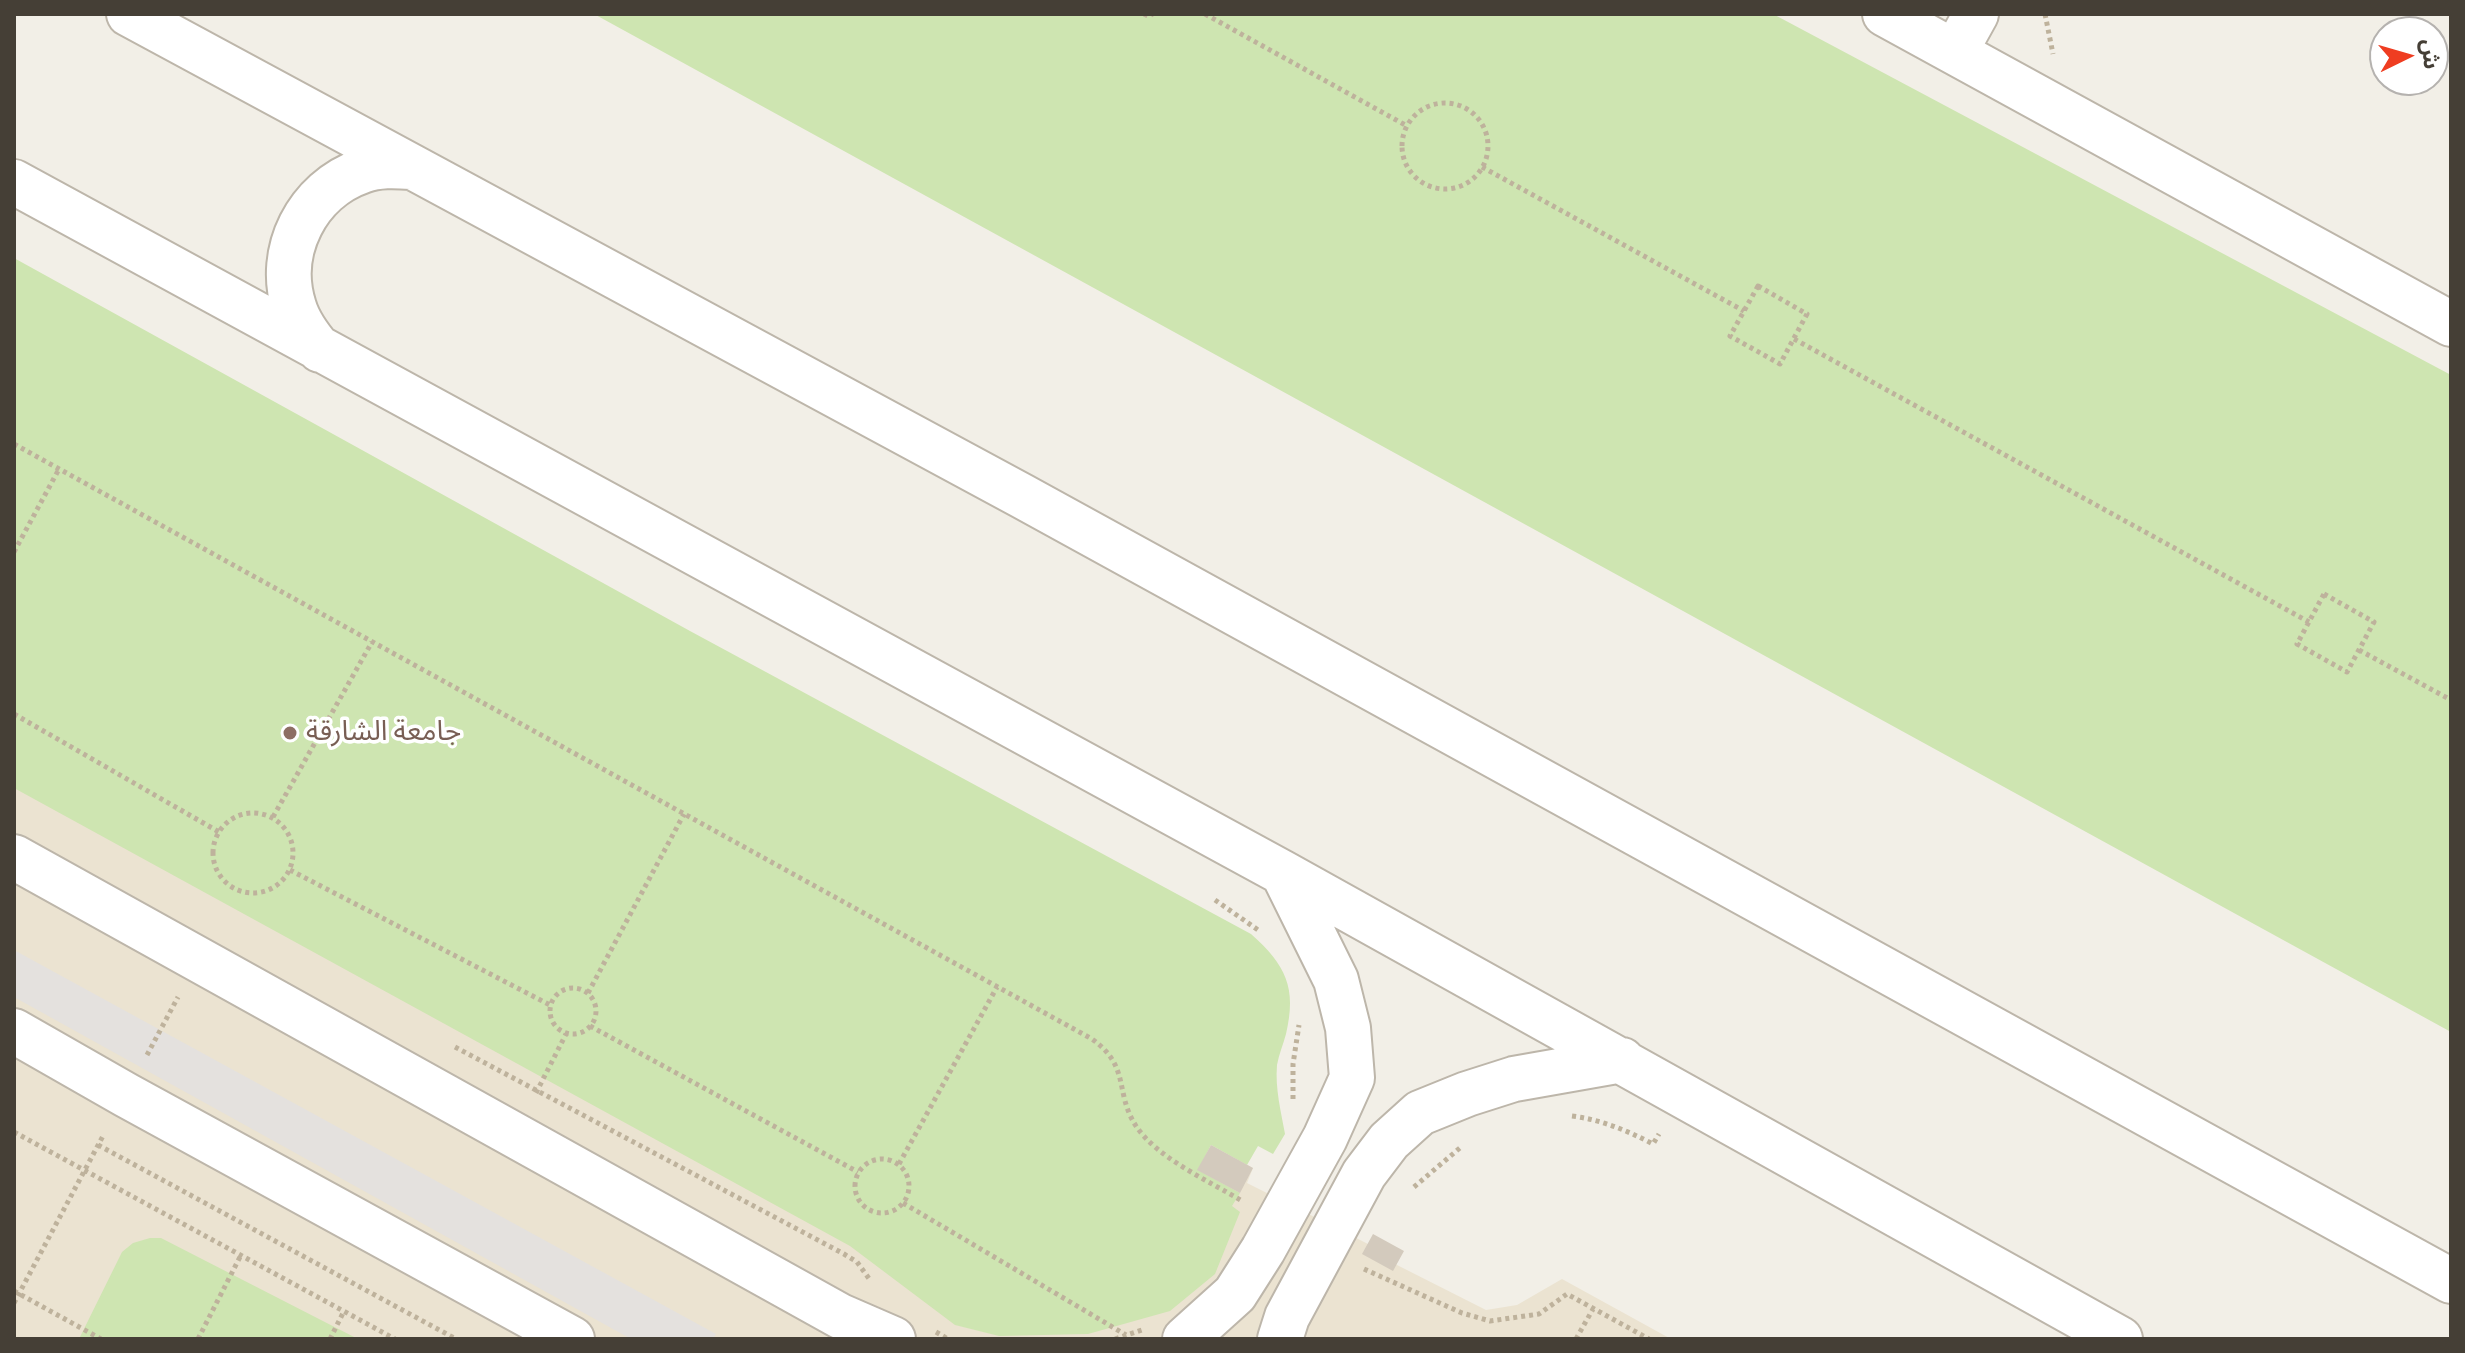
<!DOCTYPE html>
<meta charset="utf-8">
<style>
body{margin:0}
#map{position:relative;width:2465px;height:1353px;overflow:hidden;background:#f2efe7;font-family:"Titillium Web","Noto Sans Arabic",sans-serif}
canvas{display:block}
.frame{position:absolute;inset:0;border:16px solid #453f36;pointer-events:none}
.north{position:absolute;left:2369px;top:16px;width:80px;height:80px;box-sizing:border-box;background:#fff;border:2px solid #b5b2af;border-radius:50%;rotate:85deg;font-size:22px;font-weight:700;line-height:32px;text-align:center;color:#453f36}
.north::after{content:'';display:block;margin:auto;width:28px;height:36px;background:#ef3d21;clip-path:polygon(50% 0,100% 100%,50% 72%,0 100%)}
</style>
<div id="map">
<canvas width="2465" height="1353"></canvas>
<div class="frame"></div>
<div class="north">ش</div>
</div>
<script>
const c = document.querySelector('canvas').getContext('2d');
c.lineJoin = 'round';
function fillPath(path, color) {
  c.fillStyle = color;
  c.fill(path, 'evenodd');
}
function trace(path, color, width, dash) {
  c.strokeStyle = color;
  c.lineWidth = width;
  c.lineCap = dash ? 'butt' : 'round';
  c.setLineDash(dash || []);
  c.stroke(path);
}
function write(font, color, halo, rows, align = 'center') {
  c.font = font + ' "Titillium Web","Noto Sans Arabic",sans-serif';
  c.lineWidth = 7;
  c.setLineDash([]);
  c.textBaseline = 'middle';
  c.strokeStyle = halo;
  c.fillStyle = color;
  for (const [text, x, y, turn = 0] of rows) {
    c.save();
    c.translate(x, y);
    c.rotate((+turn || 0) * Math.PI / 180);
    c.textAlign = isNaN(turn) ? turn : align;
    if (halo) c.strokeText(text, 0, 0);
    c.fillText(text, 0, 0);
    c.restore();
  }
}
const education = new Path2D(`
 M14,432L1203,1159L1211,1145L1253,1168L1247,1183L1368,1244L1397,1265L1486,1310L1517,1305L1562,1279L1671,1339H14Z`);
const green = new Path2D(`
 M594,14H1773L2451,375V1032Z
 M14,258L690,631L1251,934C1286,965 1297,988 1286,1034C1283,1045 1279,1054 1277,1065C1275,1089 1281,1111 1285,1134L1273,1154L1258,1146L1247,1165L1211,1145L1198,1170L1240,1193L1232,1206L1240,1212L1215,1274L1170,1311L1088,1334L999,1336L955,1325L850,1246L14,788Z
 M150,1238H161L358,1339H79L122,1252L133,1243Z`);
const parking = new Path2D(`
 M14,950L716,1334L713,1339H631L14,997Z`);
const building = new Path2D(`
 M1211,1145L1253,1168L1240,1193L1197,1170Z
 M1373,1234L1404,1251L1393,1271L1362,1254Z`);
const path = new Path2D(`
 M1144,14L1150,17L1152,14
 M1205,14L1407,126
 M2045,14L2053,54
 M1402 146a43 43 0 1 1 86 0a43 43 0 1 1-86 0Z
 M1482,167L1744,311
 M1758,286L1807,314L1780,364L1730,336Z
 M1794,339L2309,622
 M14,444L1092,1039C1131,1067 1114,1092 1136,1126C1157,1158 1209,1181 1242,1201
 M14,552L59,469
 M2324,594L2374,622L2347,672L2297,644Z
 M2359,650L2451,700
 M14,714L219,832
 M213 853a40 40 0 1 1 80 0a40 40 0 1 1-80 0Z
 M273,817L372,642
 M290,870L550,1005
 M1215,900L1261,932
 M550 1011a23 23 0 1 1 46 0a23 23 0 1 1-46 0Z
 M588,993L684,814
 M590,1026L858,1172
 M455,1047L844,1254L857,1262L870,1280
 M147,1055L178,997
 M536,1093L566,1034
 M1293,1099V1064L1299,1025
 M1572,1116C1602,1120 1626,1130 1653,1144L1659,1134
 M14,1132L395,1339
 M98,1145L456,1339
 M855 1186a27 27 0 1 1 54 0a27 27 0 1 1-54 0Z
 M899,1164L997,987
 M1414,1187L1461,1147
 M903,1203L1126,1335
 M1364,1269L1462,1313L1490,1321L1539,1314L1567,1294L1649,1339
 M14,1291L101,1339
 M14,1303L104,1134
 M936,1332L948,1339
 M198,1339L241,1255
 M330,1339L344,1311
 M1115,1339L1142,1330
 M1576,1339L1593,1309`);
const minor = new Path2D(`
 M129,14L1022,496L2451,1281
 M1885,14L2451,324
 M1955,52L1976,14
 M14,182L1283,873L2120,1339
 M320,350C309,337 299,324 294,307C276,251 307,190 362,171C378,165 395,166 412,167
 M14,857L840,1316L893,1339
 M14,1031L126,1095L572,1339
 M1185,1339L1235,1294L1263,1250L1325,1138L1352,1078L1348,1028L1336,980L1283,873
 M1280,1339L1287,1317L1364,1174L1389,1141L1420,1113L1467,1094L1514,1079L1622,1060`);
const markers = [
 [290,733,8,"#8d6e63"]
];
const educationNames = [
 ["جامعة الشارقة",306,733]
];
fillPath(education, '#ebe3d1');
fillPath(green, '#cee5b1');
fillPath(parking, '#e4e1de');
fillPath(building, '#d3cabd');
trace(minor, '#bdb6aa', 48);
trace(path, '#beb29c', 5, [4, 4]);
trace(minor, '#fff', 44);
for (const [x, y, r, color] of markers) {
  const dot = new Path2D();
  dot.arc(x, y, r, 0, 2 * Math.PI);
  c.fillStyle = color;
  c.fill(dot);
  trace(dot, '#fff', 3);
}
write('28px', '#785e54', '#fff', educationNames, 'left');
</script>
